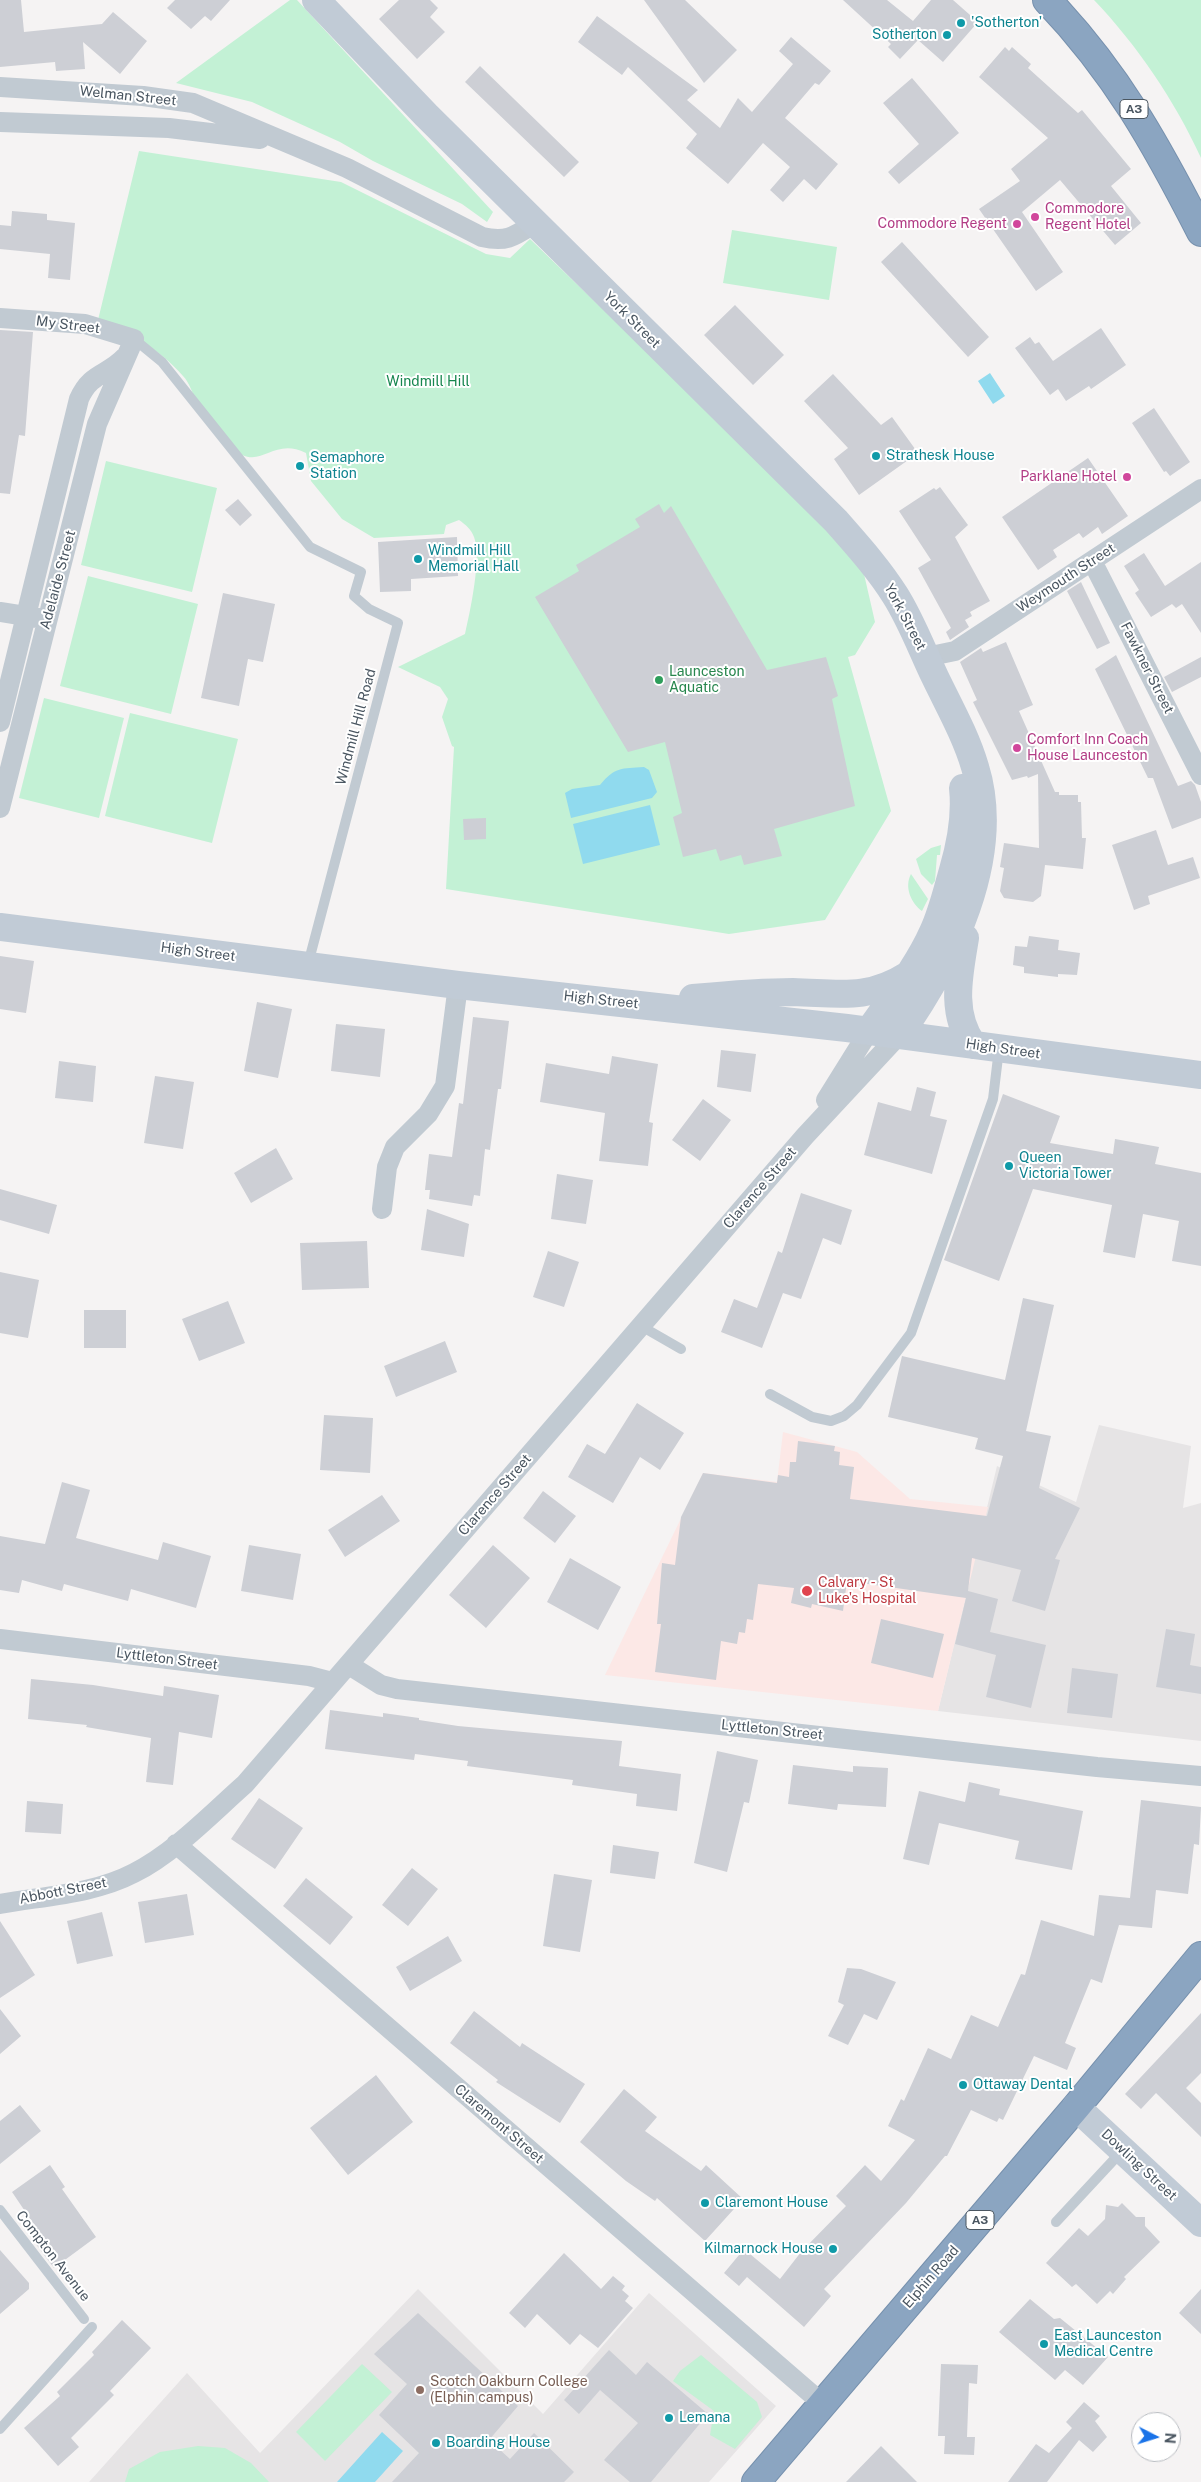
<!DOCTYPE html>
<style>
body{margin:0}
#map{position:relative;width:1201px;height:2482px;overflow:hidden;background:#f5f3f3;font-family:"Public Sans",sans-serif}
canvas{display:block}
.north{position:absolute;left:1131px;top:2412px;width:50px;height:50px;box-sizing:border-box;background:#fff;border:1px solid #b7bbc0;border-radius:50%;rotate:95deg;font-size:14px;font-weight:700;line-height:20px;text-align:center;color:#4a5661}
.north::after{content:'';display:block;margin:auto;width:18px;height:22px;background:#1a73e8;clip-path:polygon(50% 0,100% 100%,50% 72%,0 100%)}
</style>
<div id="map">
<canvas width="1201" height="2482"></canvas>
<div class="north">N</div>
</div>
<script>
const c = document.querySelector('canvas').getContext('2d');
c.lineJoin = 'round';
function fillPath(path, color) {
  c.fillStyle = color;
  c.fill(path, 'evenodd');
}
function trace(path, color, width, dash) {
  c.strokeStyle = color;
  c.lineWidth = width;
  c.lineCap = dash ? 'butt' : 'round';
  c.setLineDash(dash || []);
  c.stroke(path);
}
function write(font, color, halo, rows, align = 'center') {
  c.font = font + ' "Public Sans",sans-serif';
  c.lineWidth = 4;
  c.setLineDash([]);
  c.textBaseline = 'middle';
  c.strokeStyle = halo;
  c.fillStyle = color;
  for (const [text, x, y, turn = 0] of rows) {
    c.save();
    c.translate(x, y);
    c.rotate((+turn || 0) * Math.PI / 180);
    c.textAlign = isNaN(turn) ? turn : align;
    if (halo) c.strokeText(text, 0, 0);
    c.fillText(text, 0, 0);
    c.restore();
  }
}
const education = new Path2D(`
 M1099,1425L1191,1446L1183,1508L1201,1503V1741L938,1711L997,1466L1076,1502Z
 M418,2289L543,2414L649,2293L776,2406L709,2482H89L187,2373L260,2453Z`);
const medical = new Path2D(`
 M783,1432L857,1452L910,1499L988,1507L938,1711L605,1675L703,1473L777,1482Z`);
const green = new Path2D(`
 M290,0H297L493,212L487,222L462,204L373,161L340,142L252,102L176,83Z
 M1094,0H1201V158C1175,101 1137,45 1094,0Z
 M139,151L341,182L486,254L510,258L530,239L779,479L819,521L864,574L875,622L855,655L848,657L891,811L825,920L729,934L446,889L454,747L452,746L442,717L448,699L440,687L398,667L465,634C470,612 482,557 474,537C471,529 466,525 459,520L446,525L444,534L374,538L342,519L311,481L306,453C275,438 264,465 242,455C235,452 204,411 198,403C192,394 190,383 183,376C158,347 132,336 98,320Z
 M732,230L837,247L829,300L723,283Z
 M106,461L217,488L192,592L81,565Z
 M88,576L198,604L171,714L60,686Z
 M44,698L124,718L99,818L19,798Z
 M130,713L238,739L212,843L105,816Z
 M941,845L940,855H937L935,881L932,885L921,874L916,859L931,848Z
 M911,874L928,899L922,911C911,903 904,887 911,874Z
 M701,2355L757,2402L762,2417L735,2449L710,2435L714,2411L673,2381L680,2371Z
 M362,2364L392,2392L325,2461L296,2432Z
 M198,2446L225,2448L251,2463L269,2482H125L129,2469L160,2452Z`);
const water = new Path2D(`
 M990,373L1005,396L993,404L978,381Z
 M644,767L649,770L657,792L652,798L571,818L565,793L572,789L600,785C616,766 621,769 644,767Z
 M650,805L660,845L583,864L573,824Z
 M382,2432L403,2451L375,2482H337Z`);
const building = new Path2D(`
 M0,0H21L24,32L102,24L113,12L147,41L120,74L83,42L85,69L56,71L55,62L0,67Z
 M175,0H230L211,21L205,16L191,29L167,8Z
 M399,0H430L438,8L430,17L445,32L417,59L379,19Z
 M644,0H685L737,50L704,83Z
 M843,0H887L913,21L931,0H953L978,22L943,62L918,40L900,59L888,47L891,44Z
 M597,16L698,90L687,100L720,128L738,98L752,112L793,64L779,51L791,37L831,71L819,85L815,83L785,118L838,164L816,190L804,179L783,202L770,190L790,167L763,143L728,184L686,148L697,134L628,67L622,75L578,42Z
 M1005,47L1009,51L1012,47L1031,64L1028,68L1078,113L1082,110L1131,169L1111,186L1141,223L1115,245L1060,180L1022,212L1063,272L1036,291L979,209L1020,181L1011,169L1048,138L979,77Z
 M480,66L579,162L564,177L465,82Z
 M912,78L959,133L899,184L888,172L919,144L883,103Z
 M12,211L47,214V220L75,223L70,280L48,278L50,254L0,249V225L11,226Z
 M902,242L989,337L968,357L881,262Z
 M735,305L784,355L753,385L704,335Z
 M1101,328L1126,365L1091,389L1089,386L1066,401L1058,389L1050,395L1015,348L1030,337L1035,344L1039,342L1053,361Z
 M0,330L33,332L25,436L19,435L10,494L0,493Z
 M833,374L881,425L892,417L918,453L859,495L834,459L848,448L804,401Z
 M1154,408L1190,462L1170,476L1166,471L1164,472L1132,423Z
 M1088,458L1128,516L1102,534L1098,527L1083,538L1079,533L1053,550L1057,557L1038,570L1002,517Z
 M940,487L968,525L955,537L990,601L970,612L972,616L965,620L969,627L950,640L946,632L951,628L918,568L931,560L899,511L934,488L936,490Z
 M238,499L252,515L240,526L225,510Z
 M659,504L664,513L671,506L767,670L826,657L838,696L832,699L855,806L774,829L782,856L744,865L741,855L720,861L716,849L683,857L673,817L682,813L665,742L628,752L535,597L579,571L576,565L640,527L635,519Z
 M457,537L458,576L411,579V591L380,592L378,542Z
 M1144,553L1165,586L1201,562V633L1182,604L1176,608L1172,604L1151,617L1135,593L1139,590L1124,566Z
 M1081,582L1110,643L1097,649L1067,591Z
 M223,593L275,604L263,662L248,659L239,706L201,698Z
 M1006,642L1033,705L1019,711L1055,792H1059V795H1078V802H1081L1082,838H1086L1083,869L1045,865L1041,896L1033,902L1004,898L1000,891L1004,868L1000,867L1004,843L1039,848L1038,774L1028,778L1027,776L1012,780L973,702L977,700L960,662L981,648L983,652Z
 M1116,655L1178,786L1191,781L1195,785L1201,802V818L1172,829L1153,778H1148L1095,669Z
 M1201,657V677L1172,692L1164,677Z
 M486,818V839L464,840L463,819Z
 M1156,830L1168,865L1193,857L1200,878L1148,896L1150,904L1134,910L1112,845Z
 M1029,936L1059,940L1058,950L1080,953L1077,975L1058,974V977L1024,973V967L1013,965L1015,946L1027,947Z
 M0,956L34,961L26,1013L0,1009Z
 M257,1002L292,1009L278,1078L244,1071Z
 M473,1017L509,1021L501,1089H498L490,1150L485,1149L480,1196L474,1195L472,1206L429,1199L430,1190H425L429,1154L452,1157L459,1103L463,1104Z
 M336,1024L385,1029L380,1077L331,1071Z
 M721,1050L756,1054L751,1092L717,1087Z
 M612,1056L658,1064L649,1122L653,1123L648,1166L599,1161L605,1113L540,1102L546,1063L609,1074Z
 M59,1061L96,1066L93,1102L55,1098Z
 M155,1076L194,1082L183,1149L144,1143Z
 M917,1087L936,1092L930,1116L947,1120L932,1174L864,1155L878,1102L911,1111Z
 M1003,1094L1060,1116L1050,1143L1113,1154L1115,1139L1159,1147L1155,1164L1201,1173V1266L1172,1261L1179,1221L1143,1214L1135,1258L1103,1252L1112,1205L1033,1189L999,1281L944,1260Z
 M703,1099L731,1120L700,1161L672,1140Z
 M276,1148L293,1179L251,1203L234,1173Z
 M557,1174L593,1180L586,1224L551,1219Z
 M0,1189L57,1205L49,1234L0,1220Z
 M801,1193L852,1210L841,1245L823,1238L801,1299L783,1293L762,1348L721,1332L734,1299L757,1308L778,1251L782,1253Z
 M427,1209L469,1224L464,1257L421,1250Z
 M367,1241L369,1288L302,1290L300,1243Z
 M548,1251L579,1262L564,1307L533,1297Z
 M0,1272L39,1280L28,1338L0,1333Z
 M1023,1298L1054,1305L1026,1431L1051,1436L1039,1488L1080,1508L1055,1559L1060,1560L1045,1611L1012,1601L1021,1570L972,1558L968,1591L998,1599L990,1632L1046,1645L1031,1708L986,1697L996,1655L955,1644L966,1598L847,1581L843,1611L812,1604L811,1608L791,1603L794,1588L758,1584L753,1620L747,1619L745,1633L739,1632L737,1644L721,1641L716,1680L655,1672L661,1624H657L662,1563L675,1565L681,1517L703,1473L777,1483L778,1475L789,1477L790,1462H796L798,1441L835,1446L834,1451L840,1452L839,1465L854,1467L850,1499L987,1516L1003,1456L975,1449L978,1438L888,1417L902,1356L1005,1380Z
 M228,1301L245,1343L199,1361L182,1319Z
 M84,1310H126V1348H84Z
 M445,1341L457,1372L396,1397L384,1366Z
 M637,1403L684,1433L660,1470L640,1457L613,1503L568,1477L587,1444L605,1454Z
 M324,1415L373,1418L370,1473L320,1470Z
 M62,1482L90,1490L76,1538L158,1560L163,1542L211,1556L196,1608L131,1589L128,1601L64,1584L62,1591L22,1580L19,1593L0,1590V1536L45,1544Z
 M543,1491L576,1516L555,1543L523,1518Z
 M382,1495L400,1521L345,1557L328,1530Z
 M249,1545L301,1554L293,1600L241,1591Z
 M493,1545L530,1578L486,1628L449,1595Z
 M570,1558L621,1587L598,1630L547,1602Z
 M881,1619L944,1634L933,1678L871,1663Z
 M1166,1629L1195,1634L1190,1665L1201,1667V1694L1156,1687Z
 M1072,1668L1118,1674L1112,1718L1067,1713Z
 M31,1679L93,1685L163,1696L164,1686L219,1695L212,1738L179,1732L173,1785L146,1782L151,1738L86,1727L87,1725L28,1719Z
 M330,1710L383,1717V1713L419,1718V1720L458,1726L622,1741L619,1766L681,1774L677,1811L636,1806L637,1794L572,1785L573,1780L467,1766L468,1761L415,1754L414,1760L325,1749Z
 M717,1751L758,1760L749,1803L744,1802L727,1872L694,1863Z
 M793,1765L853,1772V1766L888,1768L886,1807L838,1804L837,1810L788,1804Z
 M969,1782L1000,1789L999,1795L1083,1811L1072,1870L1015,1859L1019,1841L939,1823L929,1865L903,1859L919,1791L965,1802Z
 M259,1798L303,1828L275,1869L231,1839Z
 M1141,1800L1201,1807L1199,1845L1194,1844L1188,1894L1156,1890L1152,1928L1119,1925L1102,1983L1091,1979L1065,2043L1076,2048L1067,2070L1034,2056L1003,2120L999,2118L997,2122L971,2110L947,2156H945L906,2203L824,2289L831,2296L804,2327L747,2277L739,2286L724,2273L744,2249L780,2279L801,2252L846,2206L836,2196L865,2165L881,2181L915,2140L888,2126L901,2099L904,2101L928,2048L951,2059L971,2015L998,2027L1021,1974L1025,1975L1041,1920L1094,1936L1099,1895L1130,1898Z
 M27,1801L63,1804L61,1834L25,1832Z
 M613,1845L659,1852L655,1879L610,1873Z
 M412,1868L438,1889L408,1926L382,1905Z
 M554,1874L592,1880L580,1952L543,1946Z
 M306,1878L353,1917L330,1945L283,1906Z
 M187,1894L194,1935L145,1943L138,1902Z
 M102,1912L113,1956L77,1964L67,1921Z
 M0,1921L35,1975L0,1998Z
 M448,1936L462,1961L410,1991L396,1967Z
 M847,1968L861,1969L896,1982L877,2020L864,2014L848,2045L828,2036L844,2005L838,2002Z
 M0,2009L21,2036L0,2054Z
 M474,2011L520,2047L522,2043L585,2084L560,2123L496,2082L498,2080L450,2043Z
 M1201,2013V2073L1186,2088L1201,2103V2137L1156,2093L1141,2109L1125,2094Z
 M376,2075L413,2122L348,2175L310,2128Z
 M624,2089L657,2117L645,2131L701,2171L706,2165L743,2199L705,2241L657,2198L655,2201L626,2181L580,2142Z
 M20,2105L41,2131L0,2164V2121Z
 M50,2165L65,2187L62,2189L96,2237L54,2268L29,2235L37,2229L12,2192Z
 M1122,2203L1136,2217H1145V2226L1160,2242L1124,2277L1126,2279L1113,2294L1110,2291L1097,2304L1076,2284L1072,2287L1046,2263L1079,2228L1088,2236L1105,2219L1106,2205L1118,2207Z
 M0,2250L29,2283V2289L0,2314Z
 M564,2253L601,2289L613,2276L625,2286L622,2290L629,2296L625,2301L633,2308L598,2348L580,2334L570,2345L537,2314L525,2328L509,2313Z
 M1201,2289V2334L1179,2313Z
 M1030,2299L1054,2319L1060,2318L1108,2357L1083,2385L1065,2370L1055,2380L999,2332Z
 M418,2313L518,2406L489,2440L510,2459L534,2433L574,2472L564,2482H392L419,2453L379,2415L407,2384L374,2354Z
 M122,2320L151,2348L110,2391L114,2395L71,2438L79,2447L58,2466L24,2428L60,2396L57,2392L94,2355L92,2352Z
 M609,2350L636,2375L647,2362L708,2414L651,2482H630L604,2460L638,2423L600,2390L579,2414L564,2400Z
 M941,2364L978,2365L977,2384L969,2383L967,2437H975L974,2455L944,2454L945,2436H938Z
 M1084,2402L1100,2416L1095,2421L1107,2437L1093,2452L1079,2440L1047,2482H1008L1036,2444L1049,2453L1072,2428L1066,2422Z
 M881,2446L917,2482H846Z`);
const lane = new Path2D(`
 M134,339L162,362L310,547L361,572L354,596L369,609L398,623L308,964
 M641,1326L681,1349
 M770,1394L812,1417L831,1421L844,1416L857,1405L911,1333L993,1099L999,1049
 M0,2210L84,2319
 M1056,2222L1122,2151
 M0,2429L92,2327`);
const street = new Path2D(`
 M0,87L143,96L193,103L347,168L482,237C507,243 515,236 535,223
 M0,122L169,128L260,139
 M0,318L85,324L134,339L97,424L0,808
 M1092,561L1201,775
 M0,612L38,618
 M926,657L955,651L1201,489
 M0,722L79,399C91,372 107,376 125,357
 M826,1100L869,1031
 M382,1209L387,1167L395,1147L428,1114L445,1086L458,985
 M0,1639L309,1676L332,1682
 M349,1665L381,1685L397,1689L1097,1767L1201,1776
 M176,1844L823,2404
 M0,1904C44,1896 94,1894 134,1873C174,1853 211,1814 245,1784L805,1136L899,1035`);
const secondary = new Path2D(`
 M316,0L426,115L836,521C857,545 878,568 895,595C911,620 922,650 935,677C949,706 966,736 975,767C1003,857 950,963 899,1035
 M0,927L458,985L847,1028L1201,1075
 M965,938C959,975 950,1013 973,1045
 M693,998C726,995 759,992 793,992C838,993 867,1001 908,975
 M869,1031C891,999 917,968 933,932C942,913 947,891 953,870C961,843 966,816 963,788
 M1076,2107L1201,2223`);
const highway = new Path2D(`
 M1047,0C1116,72 1156,144 1201,232
 M756,2482L1076,2107L1201,1956`);
const markers = [
 [961,23,5,"#0f9aa8"],
 [947,35,5,"#0f9aa8"],
 [1035,217,5,"#d1479c"],
 [1017,224,5,"#d1479c"],
 [876,456,5,"#0f9aa8"],
 [300,466,5,"#0f9aa8"],
 [1127,477,5,"#d1479c"],
 [418,559,5,"#0f9aa8"],
 [659,680,5,"#2e9e5b"],
 [1017,748,5,"#d1479c"],
 [1009,1166,5,"#0f9aa8"],
 [807,1591,6,"#e0444e"],
 [963,2085,5,"#0f9aa8"],
 [705,2203,5,"#0f9aa8"],
 [833,2249,5,"#0f9aa8"],
 [1044,2344,5,"#0f9aa8"],
 [420,2390,5,"#8d6e63"],
 [669,2418,5,"#0f9aa8"],
 [436,2443,5,"#0f9aa8"]
];
const shields = [
 [1134,109,28],
 [980,2220,28]
];
const shieldNames = [
 ["A3",1134,109],
 ["A3",980,2220]
];
const cultureNames = [
 ["'Sotherton'",971,23],
 ["Sotherton",937,35,"right"],
 ["Strathesk House",886,456],
 ["Semaphore",310,458],
 ["Station",310,474],
 ["Windmill Hill",428,551],
 ["Memorial Hall",428,567],
 ["Queen",1019,1158],
 ["Victoria Tower",1019,1174],
 ["Ottaway Dental",973,2085],
 ["Claremont House",715,2203],
 ["Kilmarnock House",823,2249,"right"],
 ["East Launceston",1054,2336],
 ["Medical Centre",1054,2352],
 ["Lemana",679,2418],
 ["Boarding House",446,2443]
];
const streetNames = [
 ["Welman Street",128,96,6],
 ["York Street",632,320,45],
 ["My Street",68,325,7],
 ["Weymouth Street",1066,578,-33],
 ["Adelaide Street",58,580,-75],
 ["York Street",905,617,62],
 ["Fawkner Street",1147,668,63],
 ["Windmill Hill Road",356,727,-75],
 ["High Street",198,952,7],
 ["High Street",601,1000,6],
 ["High Street",1003,1049,8],
 ["Clarence Street",760,1188,-49],
 ["Clarence Street",495,1495,-49],
 ["Lyttleton Street",167,1659,7],
 ["Lyttleton Street",772,1730,6],
 ["Abbott Street",63,1891,-11],
 ["Claremont Street",499,2124,41],
 ["Dowling Street",1139,2165,43],
 ["Compton Avenue",53,2256,52],
 ["Elphin Road",931,2277,-49]
];
const hotelNames = [
 ["Commodore",1045,209],
 ["Regent Hotel",1045,225],
 ["Commodore Regent",1007,224,"right"],
 ["Parklane Hotel",1117,477,"right"],
 ["Comfort Inn Coach",1027,740],
 ["House Launceston",1027,756]
];
const parkNames = [
 ["Windmill Hill",428,382]
];
const leisureNames = [
 ["Launceston",669,672],
 ["Aquatic",669,688]
];
const healthNames = [
 ["Calvary - St",818,1583],
 ["Luke's Hospital",818,1599]
];
const educationNames = [
 ["Scotch Oakburn College",430,2382],
 ["(Elphin campus)",430,2398]
];
fillPath(education, '#e6e4e5');
fillPath(medical, '#fce8e6');
fillPath(green, '#c3f1d5');
fillPath(water, '#90daee');
fillPath(building, '#cdcfd5');
trace(highway, '#7690ad', 30);
trace(lane, '#c1cad2', 10);
trace(street, '#c1cad2', 20);
trace(secondary, '#c1cbd6', 28);
trace(highway, '#8ba5c1', 28);
for (const [x, y, r, color] of markers) {
  const dot = new Path2D();
  dot.arc(x, y, r, 0, 2 * Math.PI);
  c.fillStyle = color;
  c.fill(dot);
  trace(dot, '#fff', 2);
}
for (const [x, y, w] of shields) {
  const box = new Path2D();
  box.roundRect(x - w / 2, y - 9.5, w, 19, 4);
  c.fillStyle = '#fff';
  c.fill(box);
  trace(box, '#4a5661', 1);
}
write('bold 12px', '#4a5661', null, shieldNames);
write('14px', '#0d838f', '#fff', cultureNames, 'left');
write('14px', '#4a5661', '#fff', streetNames);
write('14px', '#b23c85', '#fff', hotelNames, 'left');
write('14px', '#17864f', '#fff', parkNames);
write('14px', '#27864d', '#fff', leisureNames, 'left');
write('14px', '#be3a42', '#fff', healthNames, 'left');
write('14px', '#785e54', '#fff', educationNames, 'left');
</script>
